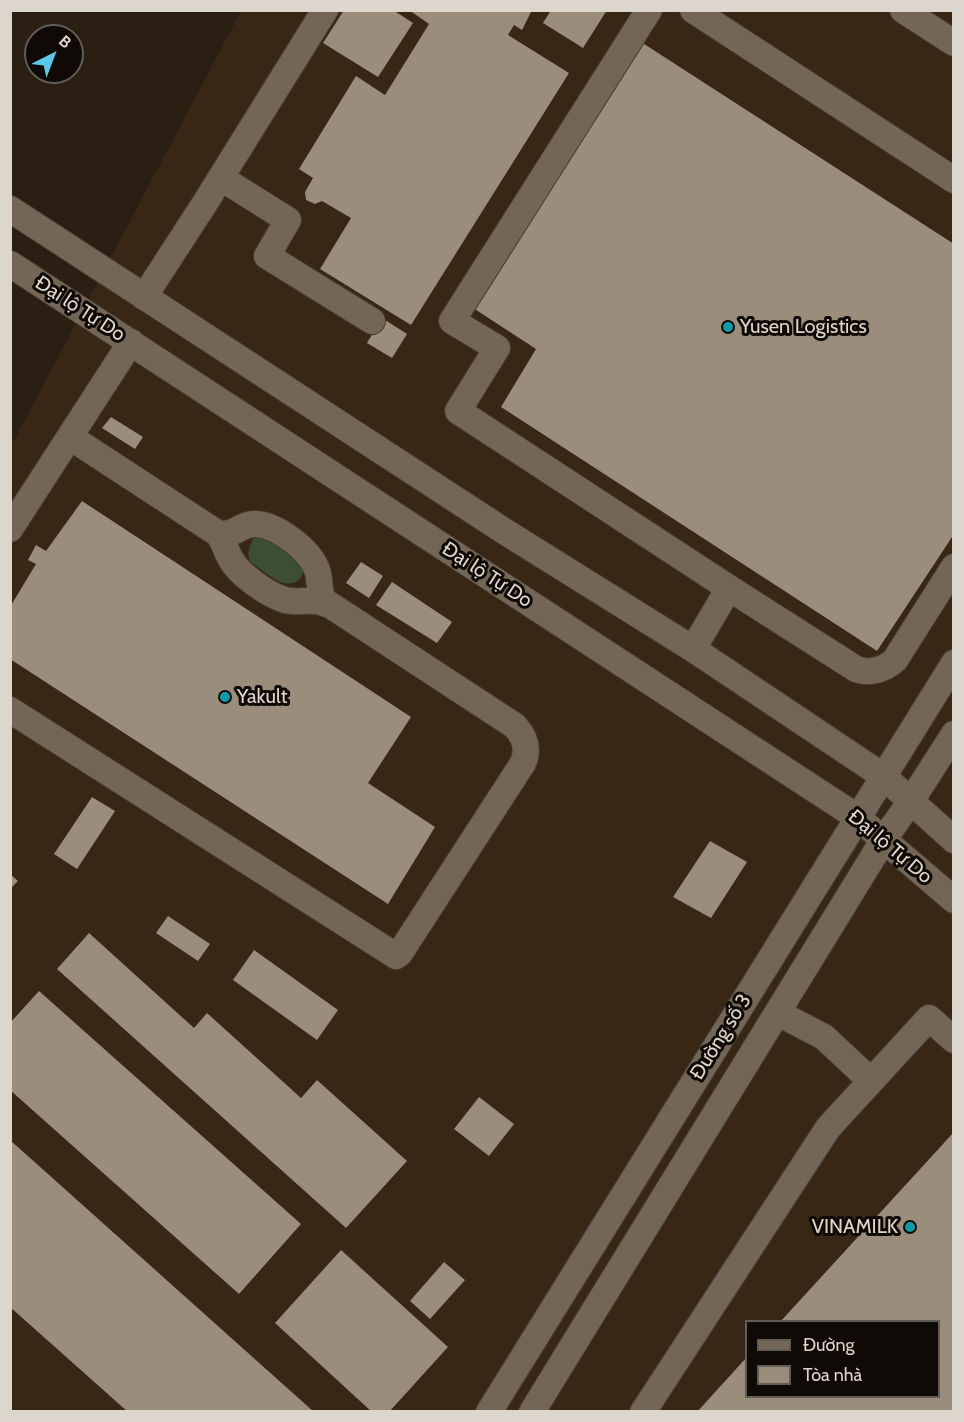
<!DOCTYPE html>
<meta charset="utf-8">
<style>
body{margin:0}
#map{position:relative;width:964px;height:1422px;overflow:hidden;background:#2a1f12;font-family:Cabin,sans-serif}
canvas{display:block}
.frame{position:absolute;inset:0;border:12px solid #ddd6cd;pointer-events:none}
.legend{position:absolute;left:745px;top:1320px;width:195px;height:78px;box-sizing:border-box;background:#0f0a05;border:2px solid #615c55;margin:0;padding:8px 10px;list-style:none;font-size:18px;color:#ddd6cd}
.legend li{display:flex;align-items:center;gap:12px;height:30px}
.legend b{width:30px;border:2px solid #615c55}
.north{position:absolute;left:24px;top:24px;width:60px;height:60px;box-sizing:border-box;background:#0f0a05;border:2px solid #615c55;border-radius:50%;rotate:42deg;font-size:16px;font-weight:700;line-height:24px;text-align:center;color:#ddd6cd}
.north::after{content:'';display:block;margin:auto;width:21px;height:27px;background:#5cc7e8;clip-path:polygon(50% 0,100% 100%,50% 72%,0 100%)}
</style>
<div id="map">
<canvas width="964" height="1422"></canvas>
<div class="frame"></div>
<ul class="legend">
<li><b style="height:8px;background:#736657"></b>Đường</li>
<li><b style="height:16px;background:#9a8d7c"></b>Tòa nhà</li>
</ul>
<div class="north">B</div>
</div>
<script>
const c = document.querySelector('canvas').getContext('2d');
c.lineJoin = 'round';
function fillPath(path, color) {
  c.fillStyle = color;
  c.fill(path, 'evenodd');
}
function trace(path, color, width, dash) {
  c.strokeStyle = color;
  c.lineWidth = width;
  c.lineCap = dash ? 'butt' : 'round';
  c.setLineDash(dash || []);
  c.stroke(path);
}
function write(font, color, halo, rows, align = 'center') {
  c.font = font + ' Cabin,sans-serif';
  c.lineWidth = 6;
  c.setLineDash([]);
  c.textBaseline = 'middle';
  c.strokeStyle = halo;
  c.fillStyle = color;
  for (const [text, x, y, turn = 0] of rows) {
    c.save();
    c.translate(x, y);
    c.rotate((+turn || 0) * Math.PI / 180);
    c.textAlign = isNaN(turn) ? turn : align;
    if (halo) c.strokeText(text, 0, 0);
    c.fillText(text, 0, 0);
    c.restore();
  }
}
const built = new Path2D(`
 M241,11H953V1411L11,1412V446ZM746,1322H938V1396H746Z`);
const green = new Path2D(`
 M259,537C271,539 320,567 297,581C292,584 288,584 283,583C272,579 261,569 251,562C246,553 249,547 254,538Z`);
const building = new Path2D(`
 M344,10H393L413,23L378,77L323,43Z
 M409,10H532L522,30L514,25L508,35L569,73L411,325L320,269L351,218L322,201L315,204L306,200L305,192L313,178L299,169L356,76L385,95L429,24Z
 M551,10H607L583,48L543,23Z
 M641,42L954,244V534L877,651L501,407L536,349L470,306Z
 M382,318L407,334L392,358L367,343Z
 M111,417L143,437L135,449L102,428Z
 M82,501L411,717L368,783L435,827L388,904L10,659V607L36,564L28,560L36,545L46,551Z
 M361,562L383,576L369,598L346,583Z
 M392,582L452,622L437,643L376,605Z
 M92,797L115,811L77,869L54,854Z
 M710,841L747,862L711,918L673,897Z
 M10,874L18,881L10,889Z
 M168,916L210,944L198,961L156,933Z
 M89,933L194,1028L207,1013L301,1098L317,1080L407,1161L346,1228L57,969Z
 M254,950L338,1010L317,1040L233,980Z
 M39,991L301,1224L239,1294L10,1090V1023Z
 M479,1097L514,1124L489,1156L454,1129Z
 M954,1132V1412H697L746,1358V1396H938V1322H780Z
 M10,1140L314,1412H128L10,1307Z
 M341,1250L448,1347L389,1412H372L275,1323Z
 M444,1262L465,1280L430,1319L410,1301Z`);
const minor = new Path2D(`
 M649,10L452,321L497,348L458,411L729,588L693,649
 M693,10L954,180
 M903,10L954,43
 M221,178L288,220L267,256L372,321
 M10,209L504,531L693,649L883,776L954,840
 M10,264L857,817L954,900
 M144,297L205,203L325,10
 M10,529L131,342
 M217,533C224,540 225,549 230,558C238,574 268,595 285,600C299,604 313,597 326,604
 M729,588L856,669C869,674 884,670 895,660L954,567
 M10,710L396,956L400,953L523,763C529,749 525,737 515,726L324,601C318,592 321,580 317,570C310,550 277,525 256,524C240,523 236,537 217,533L70,437
 M778,1013L824,1037L871,1081
 M489,1412L954,663
 M532,1412L884,839L911,801L954,734
 M643,1412L828,1128L929,1018L954,1040`);
const markers = [
 [728,327,6,"#0f9aa8"],
 [225,697,6,"#0f9aa8"],
 [910,1227,6,"#0f9aa8"]
];
const streetNames = [
 ["Đại lộ Tự Do",80,309,33],
 ["Đại lộ Tự Do",487,575,33],
 ["Đại lộ Tự Do",890,847,40],
 ["Đường số 3",721,1037,-58]
];
const poiNames = [
 ["Yusen Logistics",740,327],
 ["Yakult",237,697],
 ["VINAMILK",898,1227,"right"]
];
fillPath(built, '#372714');
fillPath(green, '#3d4f32');
fillPath(building, '#9a8d7c');
trace(minor, '#433a32', 28);
trace(minor, '#736657', 26);
for (const [x, y, r, color] of markers) {
  const dot = new Path2D();
  dot.arc(x, y, r, 0, 2 * Math.PI);
  c.fillStyle = color;
  c.fill(dot);
  trace(dot, '#0f0a05', 2);
}
write('20px', '#ddd6cd', '#0f0a05', streetNames);
write('20px', '#ddd6cd', '#0f0a05', poiNames, 'left');
</script>
